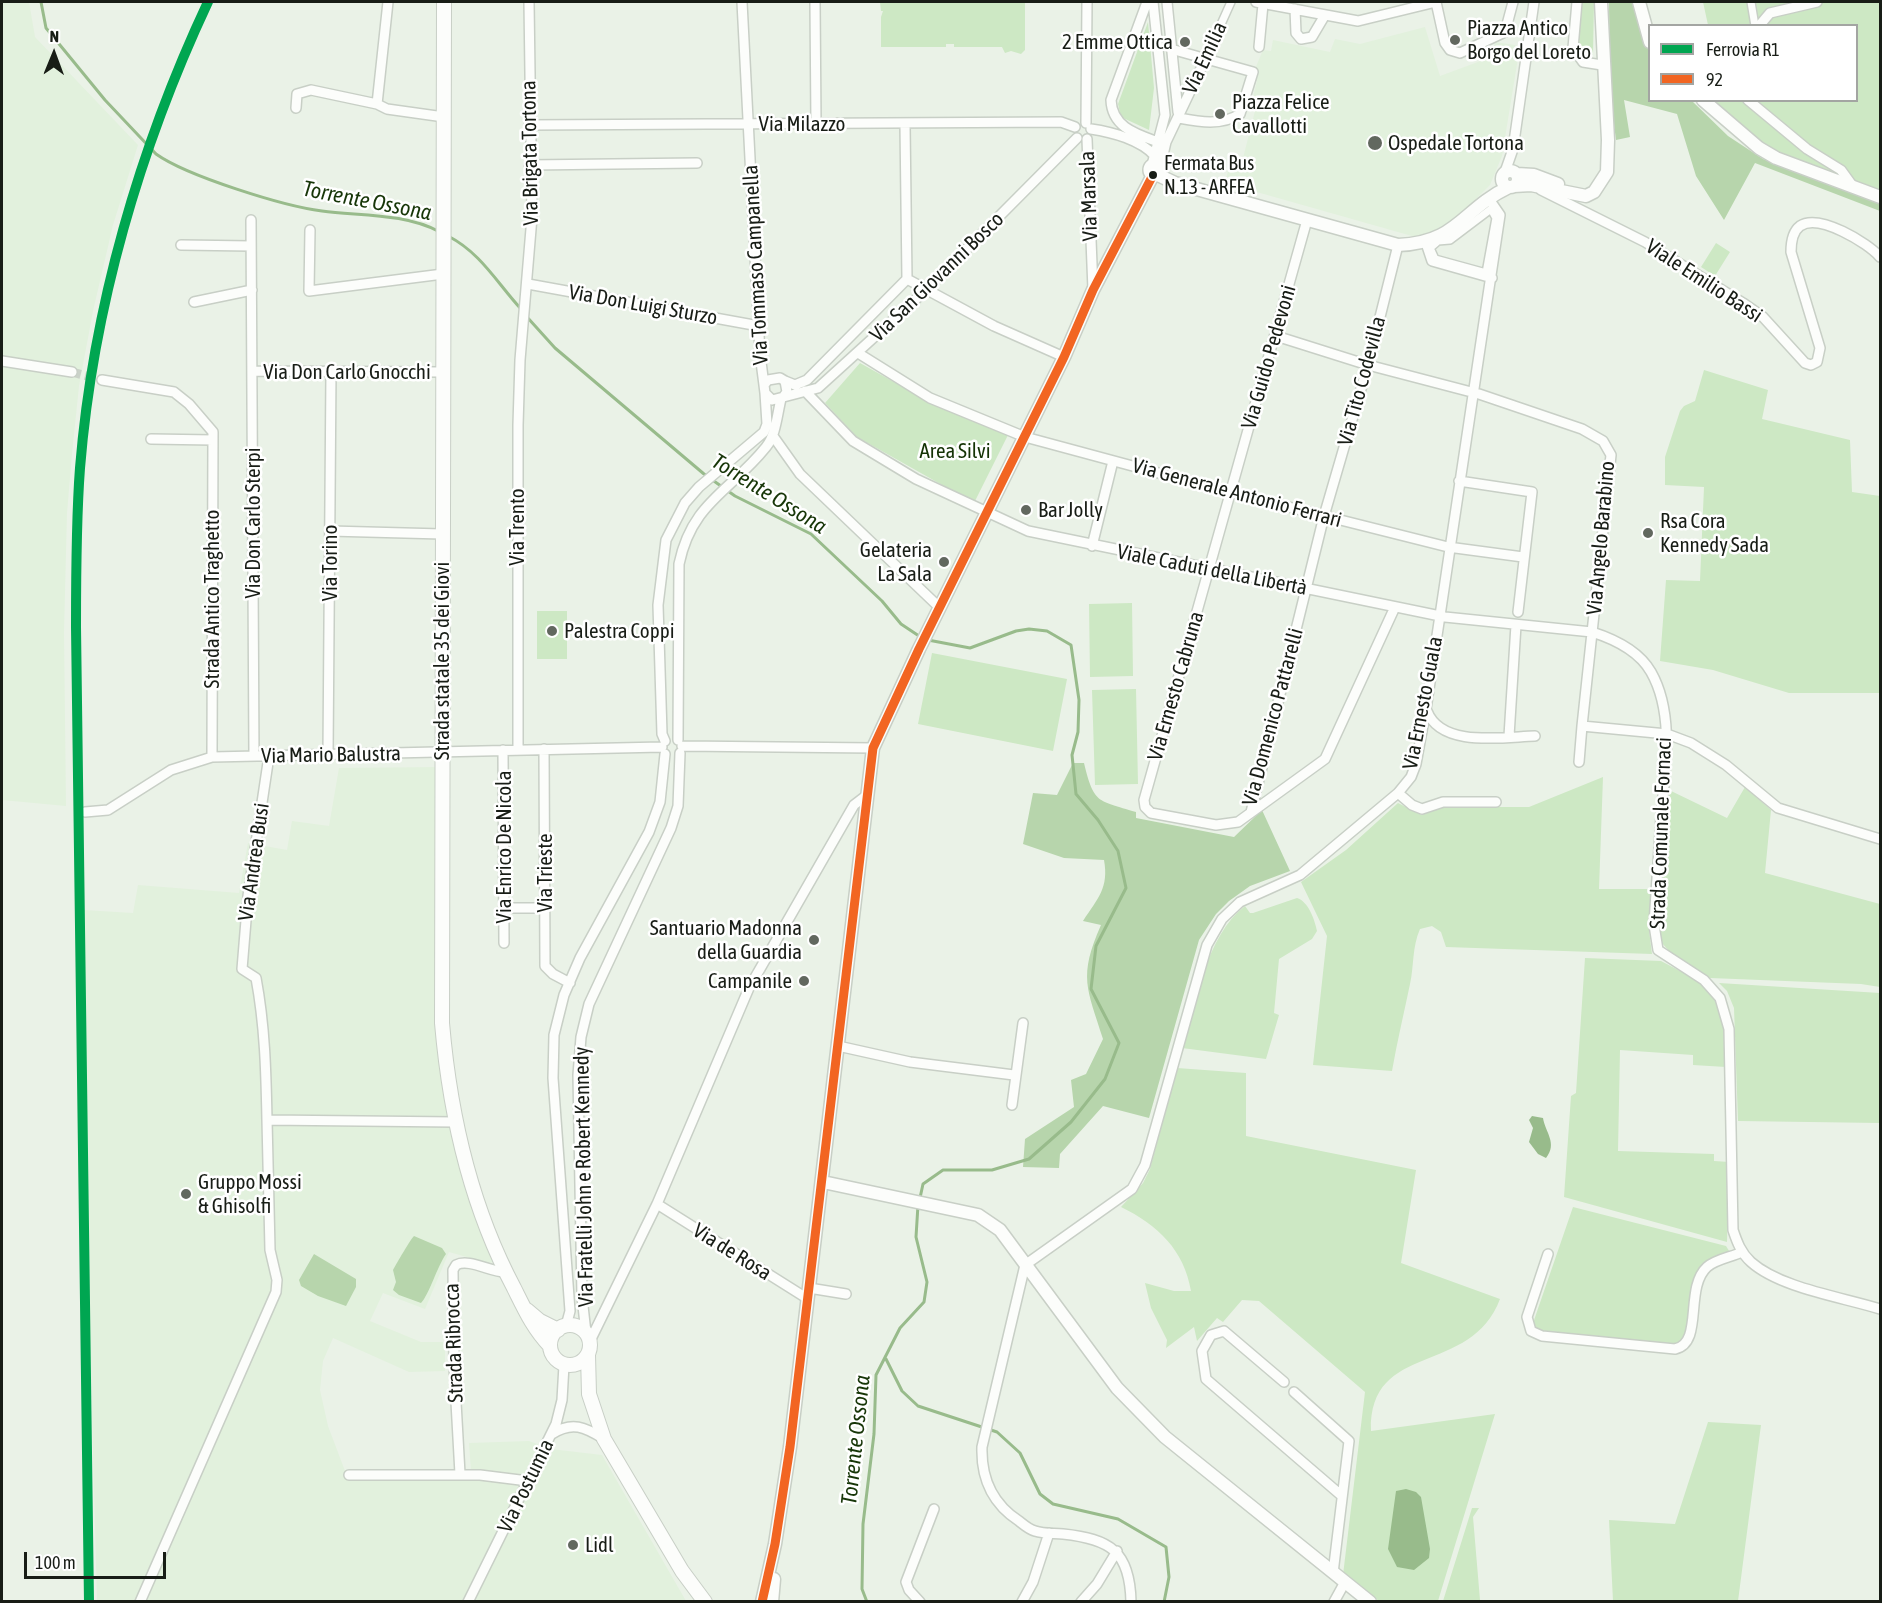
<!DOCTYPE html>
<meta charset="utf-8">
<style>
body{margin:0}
#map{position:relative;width:1882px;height:1603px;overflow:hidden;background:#eaf2e7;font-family:"Asap Condensed",sans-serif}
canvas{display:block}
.frame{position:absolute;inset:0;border:3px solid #181d16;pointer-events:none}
.legend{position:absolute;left:1648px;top:24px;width:210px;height:78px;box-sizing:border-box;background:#fff;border:2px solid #a3a5a2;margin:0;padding:8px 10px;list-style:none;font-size:18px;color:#181d16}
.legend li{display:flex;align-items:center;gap:12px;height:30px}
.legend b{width:30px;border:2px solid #a3a5a2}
.north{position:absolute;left:24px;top:24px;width:60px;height:60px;-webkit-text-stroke:4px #fff;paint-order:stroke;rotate:1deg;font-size:16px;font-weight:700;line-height:24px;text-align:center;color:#181d16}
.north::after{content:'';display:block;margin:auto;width:21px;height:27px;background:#181d16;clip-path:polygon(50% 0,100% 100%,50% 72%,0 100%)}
.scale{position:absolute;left:24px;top:1552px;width:142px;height:27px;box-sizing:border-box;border:3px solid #181d16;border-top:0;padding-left:8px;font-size:18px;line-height:21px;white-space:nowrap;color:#181d16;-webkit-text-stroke:4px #fff;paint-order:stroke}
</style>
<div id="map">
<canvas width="1882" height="1603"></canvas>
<div class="frame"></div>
<ul class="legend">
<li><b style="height:8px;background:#00a651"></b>Ferrovia R1</li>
<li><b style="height:8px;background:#f26522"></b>92</li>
</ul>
<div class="north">N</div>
<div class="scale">100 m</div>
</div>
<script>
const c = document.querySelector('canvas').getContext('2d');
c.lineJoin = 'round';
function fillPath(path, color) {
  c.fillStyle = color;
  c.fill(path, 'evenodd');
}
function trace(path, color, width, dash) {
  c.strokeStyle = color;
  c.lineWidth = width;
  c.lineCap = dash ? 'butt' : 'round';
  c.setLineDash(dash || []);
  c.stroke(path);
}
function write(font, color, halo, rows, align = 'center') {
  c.font = font + ' "Asap Condensed",sans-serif';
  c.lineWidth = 5;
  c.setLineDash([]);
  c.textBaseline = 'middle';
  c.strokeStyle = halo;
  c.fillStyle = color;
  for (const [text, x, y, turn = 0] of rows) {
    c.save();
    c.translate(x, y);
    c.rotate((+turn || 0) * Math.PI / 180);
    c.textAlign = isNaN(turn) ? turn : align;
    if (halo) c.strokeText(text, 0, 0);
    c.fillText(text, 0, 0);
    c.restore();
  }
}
const built = new Path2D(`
 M2,2H29L35,37L138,145L113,225L93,311L79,386L72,454L67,513L64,632L66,806L2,800Z
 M1425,27L1440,76L1486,59L1492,60L1495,42L1515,45L1519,52L1502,156L1490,185L1455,220L1419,238L1225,183L1229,167L1238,169L1243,158L1255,111L1250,109L1257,81L1253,79L1255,69L1263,50L1271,51L1273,40L1330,52L1335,39L1360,44Z
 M441,767L449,1086L502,1264L481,1261L449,1252L425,1309L383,1293L370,1321L421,1342H445V1371L409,1372L333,1338L323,1361L320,1390L328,1426L345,1471H471L469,1443L529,1441L551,1449L602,1455L686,1601H97L89,1304L84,910L133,913L138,885L239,893L248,843L287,850L292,821L329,826L339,768Z`);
const green = new Path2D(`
 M880,2H1025V50L1021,54L1011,51L1005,53L1002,47H954V44H946V47H881V17L883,11H881Z
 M1580,2H1594L1593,55H1583L1575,46Z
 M1703,2H1880V191L1774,151L1756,141L1709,101L1856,100V26L1708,25Z
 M1148,22L1154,88L1149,130L1121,117L1118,104Z
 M1716,243L1730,252L1715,276L1701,267Z
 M860,363L928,401L1008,435L974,503L857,437L825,403Z
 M1704,370L1768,390L1762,419L1850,440L1852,492L1880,496V693H1789L1713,670L1660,661L1666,580L1700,581L1704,487L1665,485V457L1680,411L1684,406L1695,401Z
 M1132,603L1133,676L1090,677L1089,604Z
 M537,611H567V659H537Z
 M932,653L1067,679L1053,751L918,724Z
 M1136,689L1138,784L1095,785L1092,690Z
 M1603,777L1599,889H1651L1649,930L1652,954L1446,947L1441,932L1432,926L1420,929C1412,947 1414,966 1410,984C1404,1013 1397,1042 1392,1071L1313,1065L1327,936L1301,882L1346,850L1398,803L1422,815L1438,808L1451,807H1529Z
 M1745,787L1771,810L1765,873L1880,904V987L1861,984L1710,978L1670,952L1661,942L1659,932L1669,790L1727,818Z
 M1297,898C1308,901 1315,920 1317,931L1312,939L1279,959L1274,1013L1279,1015L1266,1059L1182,1048C1196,1002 1206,936 1245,906L1250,913H1253Z
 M1585,958L1661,961L1701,982L1718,1000L1725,1024L1726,1067L1693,1065V1055L1620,1050L1618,1151L1714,1154V1161L1729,1162L1727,1242L1564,1197L1571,1096L1576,1093Z
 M1719,983L1880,993V1123L1738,1121L1734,1008L1727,991Z
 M1177,1068L1246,1073V1136L1416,1170L1401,1263L1500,1299C1471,1377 1369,1340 1371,1431L1495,1414L1438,1601H1379L1343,1575L1365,1392L1259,1301L1242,1300L1223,1322L1217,1318L1197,1341L1194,1327L1166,1348L1167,1340L1151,1308L1145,1283L1174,1291H1191C1184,1250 1158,1225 1121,1207L1143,1183L1150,1169Z
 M1573,1207L1726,1246L1731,1254L1706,1263L1687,1337L1674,1346L1539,1333L1532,1326Z
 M1708,1422L1761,1425L1738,1601H1613L1609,1520L1675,1524Z
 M1472,1508H1479L1473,1517L1480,1600L1443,1601Z`);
const forest = new Path2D(`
 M1609,2H1635L1639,25L1649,52L1650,100L1692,101L1728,136L1763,159L1880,204V211L1755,163L1724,220L1696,176L1677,114L1624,100L1630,137L1616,140L1610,94Z
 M1073,763H1084C1094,804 1097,800 1136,812V818L1234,837L1262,810L1290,871L1250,886L1229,901L1216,914L1199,940L1149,1118L1103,1106L1060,1154L1059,1168L1023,1167L1025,1139L1074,1107L1071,1080L1086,1074L1103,1039C1087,988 1078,977 1101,925L1083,921C1098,898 1109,888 1104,860L1064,858L1023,844L1033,793L1057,795Z
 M414,1236L442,1248L446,1254C437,1267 429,1295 421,1303L399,1295L393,1290L396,1282L393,1270C397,1263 410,1240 414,1236Z
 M314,1254L356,1279V1287L346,1306L318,1296L301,1286L299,1280Z`);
const water = new Path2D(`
 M1532,1116L1543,1118C1545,1132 1558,1143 1546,1158L1538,1154L1529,1142L1533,1128L1529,1120Z
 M1406,1489L1416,1492L1421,1497L1430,1549L1429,1558L1414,1570L1397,1567L1388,1549L1396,1491Z`);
const stream = new Path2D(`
 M41,2L46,28L105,100L156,154C187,176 283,206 322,211C360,216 405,213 440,232
 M448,236C481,253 497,283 521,309
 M527,317L555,348L704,474L735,496L811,534L882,601L901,624L922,638
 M920,1198L923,1184L943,1170H992L1029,1159L1071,1122L1105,1079L1119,1043L1091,989L1096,946L1126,888L1118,851L1098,820L1076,794L1072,755L1078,732L1079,700L1071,645L1047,631L1029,629L1016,631L970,648L928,640
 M886,1359L902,1391L918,1406L997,1432L1020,1453L1040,1494L1053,1504L1118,1519L1166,1547L1169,1577L1164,1602
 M867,1602L862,1589L863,1524L874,1434L876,1375L900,1328L924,1302L927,1282L916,1237L918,1205`);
const minorTunnel = new Path2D(`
 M72,372L102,380`);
const pedestrian = new Path2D(`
 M1751,2L1755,26
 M1205,60L1231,2
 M1491,209L1496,218L1486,273L1435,259L1430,248L1438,241L1450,240Z`);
const minor = new Path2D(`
 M742,2L760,354L764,385
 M815,2L816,124
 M1147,2L1111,100C1112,127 1136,134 1158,142
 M1167,2L1178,112
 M1256,2L1358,21L1436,2
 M1436,2L1445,43L1450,50L1460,53L1505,32L1513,2
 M1577,2L1573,48L1583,62L1602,65
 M1295,9L1296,33L1301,39L1312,37L1325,15
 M1759,26L1770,13L1817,2
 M1259,47L1263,4
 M1171,49L1253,72L1240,114C1221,126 1200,122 1179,118
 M1748,100L1807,149L1841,170L1854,188
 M377,104L388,2
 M296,108L297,94L311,90L377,104L387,109L444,117
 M1086,123L1087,2
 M529,125L1061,122L1075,127
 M905,125L907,279L994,326L1064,357
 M1091,129C1112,132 1141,140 1155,156
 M1087,139L1093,290
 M529,165L697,163
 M1152,165L1165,115L1153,2
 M1160,168L1166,142L1205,60
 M1505,172L1513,149L1534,2
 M1541,190L1645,242L1743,303L1763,317L1805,363L1811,365L1817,362L1820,348L1791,252C1791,243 1792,232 1800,226C1819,213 1868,243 1880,257
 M251,220L254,756
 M1307,220L1144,800L1145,807L1151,813L1216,825L1238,822L1325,759L1395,607
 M310,230L309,291L443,274
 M1426,243L1432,261L1492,278
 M181,245L251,246
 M528,284L759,326
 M194,302L252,290
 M1276,336L1368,365L1479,394L1582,429L1603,441L1611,455L1582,726
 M858,353L930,398L1025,437L1229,492L1448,547L1523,557
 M2,361L72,372
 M252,371L443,372
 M102,380L174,392L189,404L213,432L212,757
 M785,381L795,385L807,380L907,279
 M805,391L853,441L916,479L1028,531L1445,617L1592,632C1614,639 1639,651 1651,672C1675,714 1665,771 1661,816C1659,853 1656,889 1654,925L1658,950L1704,980L1720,998L1729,1029L1733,1230C1737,1242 1741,1253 1751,1262C1780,1288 1842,1297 1880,1309
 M784,396L787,392L785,381L780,378L768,380L764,385L765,393L772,400L818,388L926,290L1077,138
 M773,436L800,474L939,607
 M151,439L213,440
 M1459,481L1532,492L1518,612
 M330,531L442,534
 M1092,546L1113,461
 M1427,711C1441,748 1503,737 1535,736
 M1509,736L1516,625
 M678,740L679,564C692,502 730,492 766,447C776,435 777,415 781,399
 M665,741L662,734L658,605L666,540L685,503L699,487L764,432L767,424L765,393
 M682,746L873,748
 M544,749L545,966L553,974L570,983
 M503,750L504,943
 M518,750V425L520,360L532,217L529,2
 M328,754L331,371
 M1579,762L1582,726L1667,734L1691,743L1726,765L1778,808L1880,839
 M1398,793L1412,805L1422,809L1443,802H1496
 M85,812L108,810L171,770L212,757L662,747
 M1251,812L1324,516L1368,365L1398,245
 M504,908H545
 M838,1046L910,1062L1014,1075
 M1012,1105L1023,1023
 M267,1120C266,1072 265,1026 256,978L242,969L248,896L269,756
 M657,1204L808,1299
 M1548,1254L1527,1317L1531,1331L1542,1336L1675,1349C1704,1343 1684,1288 1707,1267C1716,1259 1732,1257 1742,1252
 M809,1288L846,1294
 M566,1326L570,1311L553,1078L554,1035L564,995L580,958L649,832L660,802L665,754
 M586,1333L582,1297L578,1075L581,1037L589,1004L671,828L678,806L680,753
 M590,1341L657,1204L749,988L854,805L867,795
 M1284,1382L1224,1331L1211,1335L1202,1351L1206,1379L1342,1496
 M1294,1392L1349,1441L1333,1573
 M552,1434C572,1421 585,1427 604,1439
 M460,1474L454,1366L453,1270L456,1265C469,1258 490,1272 505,1272
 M349,1475H480L528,1481
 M140,1602L276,1292L277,1280L270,1250L267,1120L455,1122
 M468,1602L556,1424L562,1400L564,1365
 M920,1602L909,1590L906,1582L934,1509
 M1022,1602L1033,1582L1049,1533
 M1081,1602L1097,1584L1117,1551
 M1131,1602C1130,1551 1110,1539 1063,1534C1054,1533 1044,1534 1035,1531C1030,1530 1024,1525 1019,1521C993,1504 981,1479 982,1447L1025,1265L1132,1189L1145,1165L1207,945L1222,919L1240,902L1300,875L1398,793L1411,777L1416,764L1426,709L1500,215L1489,199
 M1334,1602L1345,1582`);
const tertiary = new Path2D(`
 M1639,2L1650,42
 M1703,100L1759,148L1776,158L1880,197
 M1149.5 170a5.5 5.5 0 1 1 11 0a5.5 5.5 0 1 1-11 0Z
 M1502 179a8 8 0 1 1 16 0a8 8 0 1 1-16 0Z
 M1517,174L1534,175L1558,184
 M1158,175L1175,183L1398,245C1458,243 1462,209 1509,187
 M1514,186L1531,185L1586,196L1594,192L1607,172L1608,140L1601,2
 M823,1182L978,1215L1000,1230L1117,1388L1165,1437L1370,1602
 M762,1602L775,1544L790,1447L873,748L919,649L1064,357L1093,290L1153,175
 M772,1602L774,1579`);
const secondary = new Path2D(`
 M444,2L442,1023C450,1116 470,1205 514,1288C525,1310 533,1328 550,1346
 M527,1310L540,1321L558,1330
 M550 1345a20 20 0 1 1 40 0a20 20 0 1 1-40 0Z
 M588,1355L589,1394L604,1439L682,1571L705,1602`);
const bus1 = new Path2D(`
 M762,1602L775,1544L790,1447L873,748L919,649L1064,357L1093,290L1153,175`);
const rail1 = new Path2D(`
 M89,1602L76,627C76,574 76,521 80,468C93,307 140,147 208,2`);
const markers = [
 [1455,40,6,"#62685f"],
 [1185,42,6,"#62685f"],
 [1220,114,6,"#62685f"],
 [1375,143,8,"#62685f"],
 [1153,175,5,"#181d16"],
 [1026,510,6,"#62685f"],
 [1648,533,6,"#62685f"],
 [944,562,6,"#62685f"],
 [552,631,6,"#62685f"],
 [814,940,6,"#62685f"],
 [804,981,6,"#62685f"],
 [186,1194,6,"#62685f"],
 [573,1545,6,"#62685f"]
];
const busNames = [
 ["Fermata Bus",1164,164],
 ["N.13 - ARFEA",1164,188]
];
const poiNames = [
 ["Piazza Antico",1467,28],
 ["Borgo del Loreto",1467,52],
 ["2 Emme Ottica",1173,42,"right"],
 ["Piazza Felice",1232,102],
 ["Cavallotti",1232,126],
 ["Ospedale Tortona",1388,143],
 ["Bar Jolly",1038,510],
 ["Rsa Cora",1660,521],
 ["Kennedy Sada",1660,545],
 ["Gelateria",932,550,"right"],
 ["La Sala",932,574,"right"],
 ["Palestra Coppi",564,631],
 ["Santuario Madonna",802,928,"right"],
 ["della Guardia",802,952,"right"],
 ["Campanile",792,981,"right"],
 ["Gruppo Mossi",198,1182],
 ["& Ghisolfi",198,1206],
 ["Lidl",585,1545]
];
const streetNames = [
 ["Via Emilia",1205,58,-65],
 ["Via Milazzo",802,124],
 ["Via Brigata Tortona",530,153,-91],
 ["Via Marsala",1089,196,-92],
 ["Via Tommaso Campanella",756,265,-93],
 ["Via San Giovanni Bosco",937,277,-44],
 ["Viale Emilio Bassi",1704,281,33],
 ["Via Don Luigi Sturzo",643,305,10],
 ["Via Guido Pedevoni",1269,357,-74],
 ["Via Don Carlo Gnocchi",347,372],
 ["Via Tito Codevilla",1362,381,-75],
 ["Via Generale Antonio Ferrari",1237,493,15],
 ["Via Don Carlo Sterpi",253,523,-90],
 ["Via Trento",517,527,-90],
 ["Via Angelo Barabino",1601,538,-85],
 ["Via Torino",330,563,-90],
 ["Viale Caduti della Libertà",1212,570,11],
 ["Strada Antico Traghetto",212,599,-90],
 ["Strada statale 35 dei Giovi",442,661,-90],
 ["Via Ernesto Cabruna",1176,686,-74],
 ["Via Ernesto Guala",1423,703,-79],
 ["Via Domenico Pattarelli",1273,717,-75],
 ["Via Mario Balustra",331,755,-1],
 ["Strada Comunale Fornaci",1661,833,-88],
 ["Via Enrico De Nicola",504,847,-90],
 ["Via Andrea Busi",254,862,-82],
 ["Via Trieste",545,873,-90],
 ["Via Fratelli John e Robert Kennedy",584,1177,-91],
 ["Via de Rosa",732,1252,32],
 ["Strada Ribrocca",454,1343,-92],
 ["Via Postumia",526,1486,-64]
];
const parkNames = [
 ["Area Silvi",955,451]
];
const waterNames = [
 ["Torrente Ossona",367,201,11],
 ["Torrente Ossona",769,494,32],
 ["Torrente Ossona",856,1440,-84]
];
fillPath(built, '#e2f1dd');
fillPath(green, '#cde8c4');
fillPath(forest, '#b7d5ac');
fillPath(water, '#98bb8b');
trace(stream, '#98bb8b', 3);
trace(minorTunnel, '#cad2c8', 9, [9, 4.5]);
trace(pedestrian, '#c8cfc6', 10);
trace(minor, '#c8cfc6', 12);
trace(tertiary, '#c8cfc6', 15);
trace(secondary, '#c8cfc6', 16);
trace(pedestrian, '#fcfdfb', 7);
trace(minor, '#fcfdfb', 9);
trace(tertiary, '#fcfdfb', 12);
trace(secondary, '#fcfdfb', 14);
trace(bus1, '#f26522', 9);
trace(rail1, '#00a651', 10);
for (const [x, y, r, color] of markers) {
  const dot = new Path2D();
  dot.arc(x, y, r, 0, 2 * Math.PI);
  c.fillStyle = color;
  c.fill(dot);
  trace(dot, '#fff', 2);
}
write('20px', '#181d16', '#fff', busNames, 'left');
write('21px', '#181d16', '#fff', poiNames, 'left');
write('21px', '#181d16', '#fff', streetNames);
write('21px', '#143305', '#fff', parkNames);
write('italic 22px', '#173608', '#fff', waterNames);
</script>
